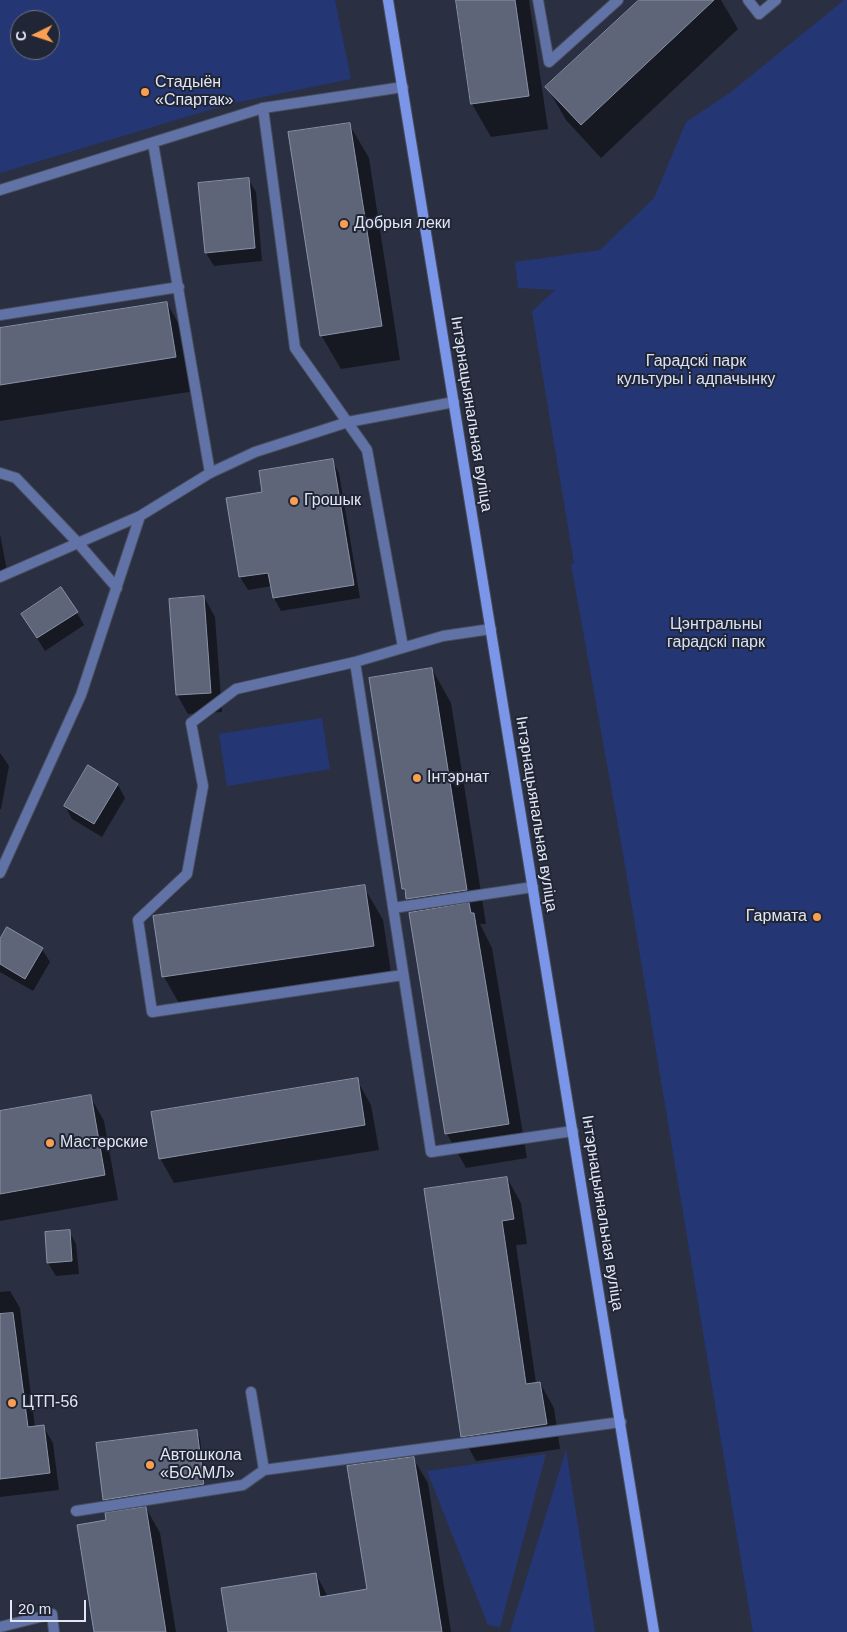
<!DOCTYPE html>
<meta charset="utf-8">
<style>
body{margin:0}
#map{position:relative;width:847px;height:1632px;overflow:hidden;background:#2a3041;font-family:Helvetica,sans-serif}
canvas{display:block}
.north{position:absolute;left:10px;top:10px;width:50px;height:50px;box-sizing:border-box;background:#202636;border:1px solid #6e7381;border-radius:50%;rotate:266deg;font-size:14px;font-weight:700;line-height:20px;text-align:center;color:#e2e6f2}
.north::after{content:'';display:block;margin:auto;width:18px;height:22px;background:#fa9f4f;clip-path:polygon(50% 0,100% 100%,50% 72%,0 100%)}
.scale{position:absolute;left:10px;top:1600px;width:76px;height:22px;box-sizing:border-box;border:2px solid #e2e6f2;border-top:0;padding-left:6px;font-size:15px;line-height:18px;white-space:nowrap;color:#e2e6f2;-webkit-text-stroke:4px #202636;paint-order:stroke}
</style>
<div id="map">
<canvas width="847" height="1632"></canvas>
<div class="north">С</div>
<div class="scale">20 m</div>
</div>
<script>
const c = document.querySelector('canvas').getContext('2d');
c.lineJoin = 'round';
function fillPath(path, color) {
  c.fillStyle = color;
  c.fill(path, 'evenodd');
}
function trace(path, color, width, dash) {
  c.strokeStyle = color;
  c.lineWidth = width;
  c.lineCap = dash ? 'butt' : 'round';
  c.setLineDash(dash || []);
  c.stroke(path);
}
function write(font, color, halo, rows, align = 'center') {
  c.font = font + ' Helvetica,sans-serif';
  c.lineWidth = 4;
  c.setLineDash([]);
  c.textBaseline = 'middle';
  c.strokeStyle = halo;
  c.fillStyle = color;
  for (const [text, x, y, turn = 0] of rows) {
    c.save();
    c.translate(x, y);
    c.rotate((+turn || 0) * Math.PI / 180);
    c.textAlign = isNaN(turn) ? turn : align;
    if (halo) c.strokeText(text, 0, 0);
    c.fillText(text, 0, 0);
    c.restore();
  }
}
const green = new Path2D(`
 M0,0H335L351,79L229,104L0,173ZM20,20H50V50H20Z
 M844,0H847V1632H753L624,859L571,564L574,563L532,311L555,290L518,288L515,262L600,250L654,198L686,122L731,92Z
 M322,718L330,769L227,786L219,734Z
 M566,1450L595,1632H512L510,1631Z
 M546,1454L500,1627L488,1625L427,1471Z`);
const shadow = new Path2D(`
 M457,0H529L548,129L491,137L472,104Z
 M641,0H721L738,29L601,158L566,120L547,87Z
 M349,124L369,158L400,360L341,369L321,335Z
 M248,179L256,192L262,261L214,266L206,253Z
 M167,303L186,337L195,391L0,421V329Z
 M332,460L339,473L360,598L281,611L274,598L272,586L248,590L240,577L227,499L264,493Z
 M0,534L8,576L0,578Z
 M204,597L215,617L222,712L188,714L177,695L170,600Z
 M77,613L84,625L45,651L30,627Z
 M432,669L451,703L486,924H480L492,948L527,1158L466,1168L447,1134L410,914L416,913L403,889Z
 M0,753L9,766L1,809H0Z
 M88,767L118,785L125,798L102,837L72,819L65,806Z
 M364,887L383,920L392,979L183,1010L164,977Z
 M0,941L42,949L50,962L33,991L0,972Z
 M357,1080L371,1105L379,1150L174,1183L160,1158Z
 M90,1096L104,1121L118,1200L0,1221V1112Z
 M507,1178L521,1203L527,1244L516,1245L536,1383H540L554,1408L560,1449L476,1461L462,1436Z
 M69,1231L76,1244L79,1274L56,1276L48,1263L46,1233Z
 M10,1291L20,1308L35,1427L43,1426L53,1443L59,1490L0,1497V1292Z
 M196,1432L200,1438L206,1490L108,1506L104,1499Z
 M413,1458L428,1483L451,1632H230L316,1574L328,1597L369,1590Z
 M146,1508L160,1533L176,1632H96L107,1521Z`);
const building = new Path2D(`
 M456,0H515L529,96L471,104Z
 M639,0H714L581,125L545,87Z
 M350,123L382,326L320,336L288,132Z
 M249,178L255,248L205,253L198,183Z
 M167,302L176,357L0,385V328Z
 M333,459L354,585L273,598L268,573L239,577L226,498L262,492L259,471Z
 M61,587L78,612L37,638L21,614Z
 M204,596L211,693L176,695L169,599Z
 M432,668L467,890L406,899L405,889H402L369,678Z
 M88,765L118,784L94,824L64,806Z
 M365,885L374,946L162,977L153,916Z
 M469,903L471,913H474L509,1124L445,1134L409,913Z
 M7,927L43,948L25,979L0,964V939Z
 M358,1078L365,1125L159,1159L151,1112Z
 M91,1095L105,1175L0,1194V1111Z
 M507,1177L514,1219L502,1221L526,1384L540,1382L547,1424L461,1437L424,1189Z
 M70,1230L72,1261L47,1263L45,1232Z
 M13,1313L28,1427L44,1425L50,1473L0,1479V1314Z
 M197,1430L204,1484L103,1500L96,1443Z
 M414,1457L442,1632H228L221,1588L316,1573L320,1597L367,1589L347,1466Z
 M146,1507L166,1632H94L77,1525L106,1520L105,1513Z`);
const service = new Path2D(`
 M538,0L549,62L618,0
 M748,0L759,14
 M263,108L295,348L367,450L403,647
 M153,143L210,473
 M0,315L179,287
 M0,473L16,478L78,543
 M491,629L443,636L355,662L431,1152L573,1131
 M355,662L236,689L191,723L203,786L187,874L138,920L152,1012L403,975
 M393,908L533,887
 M251,1392L264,1470
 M76,1511L243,1485L264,1470L621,1422
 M0,1627L52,1614L54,1632`);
const minor = new Path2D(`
 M759,14L776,0
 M0,190L263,108L403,87
 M78,543L117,588
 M0,577L140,516L210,473L255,452L348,422L454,402
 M0,873L81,695L140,516`);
const secondary = new Path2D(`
 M388,0L654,1632`);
const markers = [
 [145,92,5,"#fa9f4f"],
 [344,224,5,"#fa9f4f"],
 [294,501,5,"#fa9f4f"],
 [417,778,5,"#fa9f4f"],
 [817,917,5,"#fa9f4f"],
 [50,1143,5,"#fa9f4f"],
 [12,1403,5,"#fa9f4f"],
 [150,1465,5,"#fa9f4f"]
];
const poiNames = [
 ["Стадыён",155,83],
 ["«Спартак»",155,101],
 ["Добрыя леки",354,224],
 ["Грошык",304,501],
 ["Інтэрнат",427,778],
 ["Гармата",807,917,"right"],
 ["Мастерские",60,1143],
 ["ЦТП-56",22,1403],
 ["Автошкола",160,1456],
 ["«БОАМЛ»",160,1474]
];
const parkNames = [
 ["Гарадскі парк",696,362],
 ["культуры і адпачынку",696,380],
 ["Цэнтральны",716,625],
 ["гарадскі парк",716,643]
];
const streetNames = [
 ["Інтэрнацыянальная вуліца",471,414,81],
 ["Інтэрнацыянальная вуліца",536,814,81],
 ["Інтэрнацыянальная вуліца",602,1213,81]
];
fillPath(green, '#253675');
fillPath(shadow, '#0007');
fillPath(building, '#5e6578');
trace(building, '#8991a6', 1);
trace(service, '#474d5d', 12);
trace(minor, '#474d5d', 12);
trace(secondary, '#474d5d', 12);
trace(service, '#6072a6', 10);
trace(minor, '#6072a6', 10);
trace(secondary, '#7b96e9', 10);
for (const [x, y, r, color] of markers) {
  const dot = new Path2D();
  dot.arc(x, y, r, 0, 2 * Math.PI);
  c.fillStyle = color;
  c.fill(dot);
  trace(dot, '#202636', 2);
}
write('16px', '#e2e6f2', '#202636', poiNames, 'left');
write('16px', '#d9e1f7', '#202636', parkNames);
write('16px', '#e2e6f2', '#202636', streetNames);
</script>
